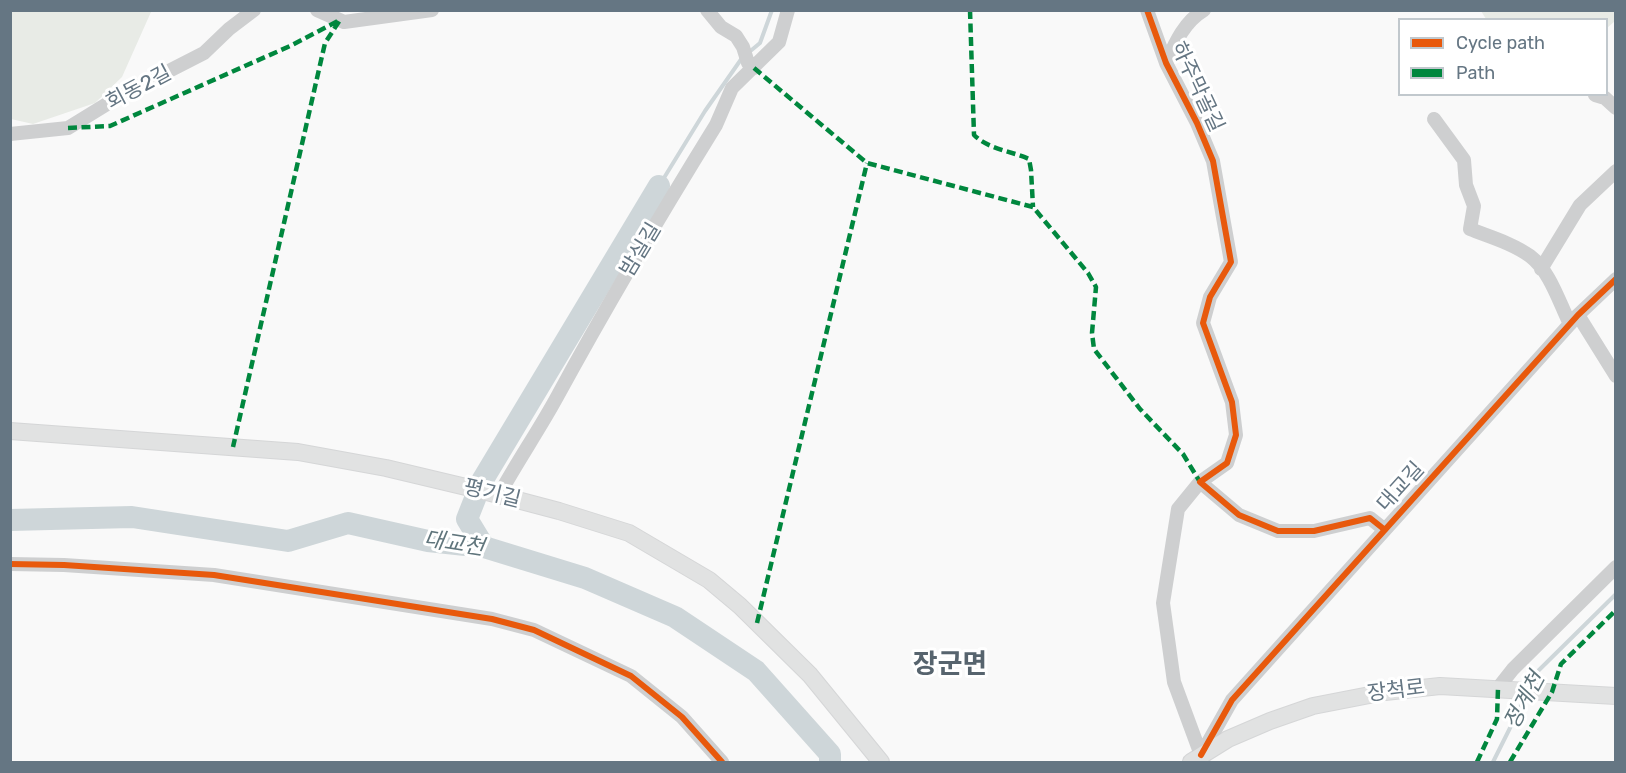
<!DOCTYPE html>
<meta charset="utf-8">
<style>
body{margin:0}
#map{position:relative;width:1626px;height:773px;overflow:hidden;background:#f9f9f9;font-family:Rubik,sans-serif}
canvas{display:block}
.frame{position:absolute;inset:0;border:12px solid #657683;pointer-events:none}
.legend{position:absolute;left:1398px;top:18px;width:210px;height:78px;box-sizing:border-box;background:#fff;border:2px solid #c1c8cd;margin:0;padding:8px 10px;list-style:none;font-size:18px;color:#657683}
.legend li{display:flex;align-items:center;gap:12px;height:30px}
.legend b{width:30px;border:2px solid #c1c8cd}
</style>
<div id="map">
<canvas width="1626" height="773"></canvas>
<div class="frame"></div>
<ul class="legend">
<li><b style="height:8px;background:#e8590c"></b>Cycle path</li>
<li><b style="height:8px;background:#00873e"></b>Path</li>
</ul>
</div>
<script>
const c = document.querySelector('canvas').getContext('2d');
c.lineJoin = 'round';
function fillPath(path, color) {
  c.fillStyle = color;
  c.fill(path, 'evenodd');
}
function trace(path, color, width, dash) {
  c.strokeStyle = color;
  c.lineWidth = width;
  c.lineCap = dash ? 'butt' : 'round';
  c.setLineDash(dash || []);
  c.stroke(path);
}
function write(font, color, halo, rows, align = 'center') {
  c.font = font + ' Rubik,"Noto Sans KR",sans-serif';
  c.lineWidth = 6;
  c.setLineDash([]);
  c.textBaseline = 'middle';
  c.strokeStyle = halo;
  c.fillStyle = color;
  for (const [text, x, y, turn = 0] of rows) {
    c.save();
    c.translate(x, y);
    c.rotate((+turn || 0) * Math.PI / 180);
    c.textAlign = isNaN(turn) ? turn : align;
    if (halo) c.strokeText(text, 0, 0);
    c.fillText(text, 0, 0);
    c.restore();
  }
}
const green = new Path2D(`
 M149,10L151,12L122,77L95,103L33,124L11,119V11Z
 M1481,11H1615V21L1607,28L1606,20L1486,19Z`);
const stream = new Path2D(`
 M748,53L760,43L772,10
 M659,186L705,111L742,58
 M1530,688L1537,672L1616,594
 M1493,762L1527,694`);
const river = new Path2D(`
 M10,520L132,517L288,541L348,523L428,541L484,547L585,578L675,617L756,671L830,754V762
 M484,547L467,519L482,481L659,186`);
const minor = new Path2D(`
 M317,10L344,22L432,10
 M707,10L721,27L736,36L743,47L748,63L754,68
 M1147,10L1166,63L1197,123L1213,161L1231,262L1210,297L1203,323L1232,402L1236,435L1227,463L1200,482L1239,515L1278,531H1314L1370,518L1385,530
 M1166,63C1175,43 1184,22 1204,10
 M1595,95L1605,98L1616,108
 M1434,119L1464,160L1466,185L1474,206L1470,229C1490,237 1512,243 1530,256C1550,271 1559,302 1570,324
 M10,134L68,128L120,96L204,53L229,29L254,10
 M1541,269L1580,205L1616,171
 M1578,315L1616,376
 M1200,482L1178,509L1163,603L1174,682L1201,755
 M499,495C517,462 539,430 557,397C607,305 661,214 716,125L732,88L779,42L788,10
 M10,564L64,565L214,575L492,619L534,630L631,676L682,717L722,762
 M1498,688L1513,669L1616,567
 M1201,755L1232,700L1578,315L1616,279`);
const major = new Path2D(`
 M10,431L298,452L386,468L487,492L559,511L629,533L709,580L740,606L810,675L881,762
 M1191,762L1228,739L1270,721L1313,706L1385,692L1440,686L1616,696`);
const quiet = new Path2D(`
 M970,10L974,135C988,149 1011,151 1029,159L1031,170L1033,207
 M754,68L867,163L1033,207L1088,273L1096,287L1092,333L1094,349L1140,409L1183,454L1200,482
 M68,128L110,126L290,46L340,20L325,43L233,447
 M757,623L867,163
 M1477,762L1497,719L1498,688
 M1510,762L1552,692L1561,664L1616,610`);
const cycleway = new Path2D(`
 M1147,10L1166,63L1197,123L1213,161L1231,262L1210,297L1203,323L1232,402L1236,435L1227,463L1200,482L1239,515L1278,531H1314L1370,518L1385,530
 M10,564L64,565L214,575L492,619L534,630L631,676L682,717L722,762
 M1201,755L1232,700L1578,315L1616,279`);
const streetNames = [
 ["하주막골길",1197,87,65],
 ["회동2길",139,88,-28],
 ["밤실길",641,250,-59],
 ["대교길",1401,487,-48],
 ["평기길",492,494,14],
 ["장척로",1396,691,-7]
];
const waterNames = [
 ["대교천",454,544,9],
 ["정계천",1525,701,-62]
];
const districtNames = [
 ["장군면",950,665]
];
fillPath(green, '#e8ebe6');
trace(stream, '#ced6d9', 4);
trace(river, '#ced6d9', 22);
trace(major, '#d5d6d7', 18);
trace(minor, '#cecfd0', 14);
trace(major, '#e1e2e2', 16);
trace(quiet, '#00873e', 4.5, [9, 4.5]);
trace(cycleway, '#e8590c', 6);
write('21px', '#657683', '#fff', streetNames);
write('italic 22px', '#60757c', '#fff', waterNames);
write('bold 27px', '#57646e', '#fff', districtNames);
</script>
